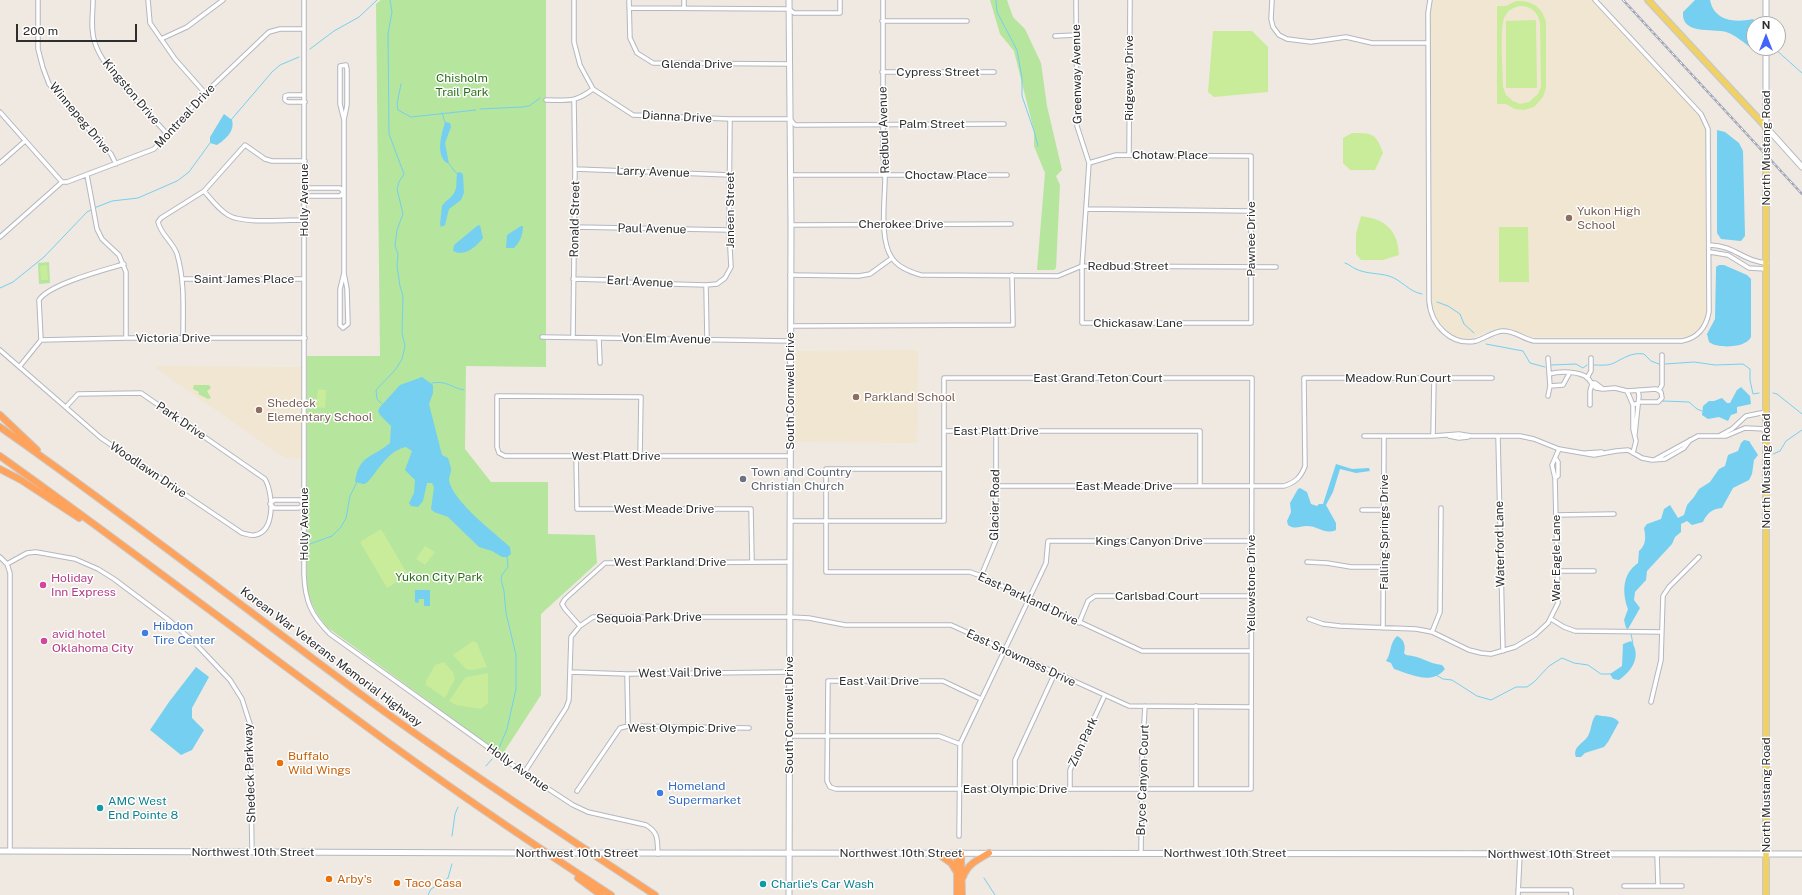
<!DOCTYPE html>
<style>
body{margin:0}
#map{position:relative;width:1802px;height:895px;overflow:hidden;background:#efe9e1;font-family:"Public Sans",sans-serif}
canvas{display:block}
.north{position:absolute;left:1746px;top:16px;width:40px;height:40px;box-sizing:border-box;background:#fff;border:1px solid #ababab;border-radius:50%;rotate:0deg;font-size:11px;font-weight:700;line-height:16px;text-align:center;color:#2e2e2e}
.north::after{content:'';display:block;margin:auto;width:14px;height:18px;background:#4264fb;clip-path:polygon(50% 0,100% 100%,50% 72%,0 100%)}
.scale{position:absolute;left:16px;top:24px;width:121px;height:18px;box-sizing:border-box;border:2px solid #2e2e2e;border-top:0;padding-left:5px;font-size:12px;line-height:14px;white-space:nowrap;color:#2e2e2e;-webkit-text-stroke:3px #fff;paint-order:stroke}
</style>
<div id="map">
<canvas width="1802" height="895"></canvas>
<div class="north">N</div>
<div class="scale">200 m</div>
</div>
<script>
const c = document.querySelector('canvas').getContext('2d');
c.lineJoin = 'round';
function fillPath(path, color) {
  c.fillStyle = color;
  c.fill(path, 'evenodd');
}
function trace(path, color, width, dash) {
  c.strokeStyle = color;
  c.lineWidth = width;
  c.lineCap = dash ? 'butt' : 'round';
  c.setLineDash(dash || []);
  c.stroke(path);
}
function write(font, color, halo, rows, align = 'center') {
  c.font = font + ' "Public Sans",sans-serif';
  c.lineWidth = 3;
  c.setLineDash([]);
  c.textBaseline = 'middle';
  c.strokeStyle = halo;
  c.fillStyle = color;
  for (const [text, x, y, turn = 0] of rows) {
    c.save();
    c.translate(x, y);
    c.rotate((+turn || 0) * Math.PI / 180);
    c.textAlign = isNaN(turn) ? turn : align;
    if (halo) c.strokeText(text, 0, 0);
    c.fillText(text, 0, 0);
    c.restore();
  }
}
const education = new Path2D(`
 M1434,0H1592L1701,118L1705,126V135L1706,314L1703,324L1697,331L1688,336L1676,337H1534L1527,336L1510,328L1505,327L1493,329L1471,338H1462L1451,334L1436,318L1432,302L1431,11Z
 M918,350L917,443L795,442L796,351Z
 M155,366L301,367V459L285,458L154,367Z`);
const green = new Path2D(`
 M381,0H546V367L466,366L465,449L491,482H548V534L595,535L597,563L541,614V695L502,755L327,627C317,615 311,604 307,589V356H380L376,4Z
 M990,0H1007L1013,17L1025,29L1041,63L1047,106L1062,170L1056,176L1060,185L1056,268L1054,270H1037L1045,173L1034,146V131L1014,51L1000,34Z
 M49,262L50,283L39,284L38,263Z
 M194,385H209L211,388L207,391L211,398L208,399L198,394L199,392L193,389Z`);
const pitch = new Path2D(`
 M1516,1C1532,0 1542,7 1546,22V88L1543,97L1534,107L1524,110L1515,109L1506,104H1497V6H1506ZM1520,6C1531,6 1538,12 1540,23L1541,87L1538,94L1529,102L1520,104L1513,101L1506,95L1503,87C1503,73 1499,26 1505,16C1508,10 1514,7 1520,6Z
 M1536,20L1537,88H1506V21Z
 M1213,31H1252L1268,47V92L1214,97L1208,92Z
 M1352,133C1372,133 1376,133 1383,153L1375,170H1350L1343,163V138Z
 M1361,216C1385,219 1398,230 1399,255L1383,260H1361L1356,254V234Z
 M1499,227H1528L1529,282H1499Z
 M47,265L48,280H41L40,266Z
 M318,389L326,390L325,408L316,407Z
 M381,529L408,575L387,588L360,542Z
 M425,546L435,552L425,565L416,559Z
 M473,641L477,643L487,667L472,670L466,669L453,655Z
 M444,662L453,672L455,679L445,698L426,685V681L435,665Z
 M488,673V703L481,709L456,705L449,701L464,679L467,677Z`);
const water = new Path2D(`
 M1695,0H1710C1714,21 1735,23 1753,19L1757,24H1754V48L1756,49H1752C1745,43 1735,35 1726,32C1712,28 1681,35 1683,12Z
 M224,114L232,120C235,131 226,139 217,145L210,143V137Z
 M445,122L450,123L451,127L445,143L449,164C434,157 442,133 445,122Z
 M1717,130L1725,132L1739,143L1743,151L1745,236L1741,241L1721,239L1717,233Z
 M458,172L462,173L463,175L464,193L461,200L449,209L445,225L441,227L440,224L442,206C446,200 452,198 455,191C458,185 455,178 458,172Z
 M480,225L483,238C476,247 465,257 453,251L454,245L477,226Z
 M521,226H523C523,235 520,242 514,248H506L507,235Z
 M1719,265H1724L1747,275L1751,279V337C1746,348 1718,349 1709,342L1707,334L1715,319L1716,270V267Z
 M422,377L433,385V393L429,404L442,455L448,458C449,462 451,466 451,470C451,473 449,477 449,480C452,501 495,533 510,547L511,554L507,557H502L492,551L479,547L448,517L434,512L431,509L434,487L432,483H427L423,501L418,507L411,506L409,503L414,493L415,480L405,470L412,451L406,447C384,451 372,483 364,484C362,484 357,482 355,482C359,454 373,458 390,443L391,426L380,415L378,411L380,407L400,385Z
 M1741,387L1750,396L1751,404L1737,407V413L1731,415L1728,421L1719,417L1708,419L1702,415L1703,406L1709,401H1714L1722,398L1727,403H1730L1737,390Z
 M1744,440L1749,441L1758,455L1754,460L1752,474L1749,480L1733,488L1722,508C1712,509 1707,513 1703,522L1692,525L1687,521L1681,524V532L1675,537L1672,544L1647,571L1646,580L1635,592L1634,600L1640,608L1628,629L1626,628L1624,620L1628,609C1622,593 1622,574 1638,563L1639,551C1646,545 1646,538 1644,528L1647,524L1661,519L1664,509L1670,505L1678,518L1684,515L1687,505L1694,497L1699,489L1710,482L1719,469L1725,466L1728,455L1738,451L1741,443Z
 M1336,464L1352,469L1369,468L1370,471L1356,473L1340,469L1333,492L1326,505L1336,523V530C1325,535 1318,526 1307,526C1299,526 1295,530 1288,525L1287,521L1291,512L1290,503L1298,489L1300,488L1307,492L1311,504L1317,506L1319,504H1323Z
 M415,590H430V606H424V599H419L418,603L415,602Z
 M1397,636C1404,639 1406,646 1404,653L1406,655C1420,656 1430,664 1442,665L1445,669C1431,686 1411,674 1394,669L1391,663L1386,661C1392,652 1389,644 1397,636Z
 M1631,641C1642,656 1632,671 1619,680L1613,679L1610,674L1622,666L1623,644Z
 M196,667L209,677L192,708V718L204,730L192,750L181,755L150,730L169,702Z
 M1596,715C1605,717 1613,715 1619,722L1608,742L1604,747L1585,753L1581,757H1576C1572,747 1584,743 1588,736C1592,729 1591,720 1596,715Z`);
const stream = new Path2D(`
 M996,0L997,12L1017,50L1022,78V96L1034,131L1038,146
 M310,49L334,31L359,17L377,0
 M1775,49L1802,73
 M401,84L397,104L398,110L411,117L476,110
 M480,109L522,107L529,106L540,98
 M442,113L445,122
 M231,120L272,72L280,65L299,57
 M449,164L457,174
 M94,208L112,201L138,198L177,181L189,172L210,143
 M1345,263C1349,264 1351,267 1356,269C1366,274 1379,273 1389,276C1402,280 1409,292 1422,294
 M0,288L13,282L44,257L87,212L91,210
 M1437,302L1448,306L1460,314L1464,324L1474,333
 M1486,344L1523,351L1530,363L1545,367
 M1665,364L1694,362L1715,365L1743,364L1750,369V380L1753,394L1759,393
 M1551,365L1576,364L1583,368L1587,365
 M1594,365C1600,365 1608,366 1614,363C1624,358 1632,352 1644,354L1651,361L1659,364
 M432,383C447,380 451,388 464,390
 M1773,393L1777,394L1802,414
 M1663,401L1689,402L1697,409L1702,411
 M383,405L377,399L376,390L396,369L402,359L405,346L402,333L403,296L400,286L397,266L398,254L395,246L397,230L403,214L397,189L399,182L404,174L389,134L388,34L392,12L390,0
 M1773,454L1780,451L1786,441L1802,430
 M310,544L332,536L341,527L346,518L350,496L357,482
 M1631,634L1633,644
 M1436,675L1443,679L1452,680L1477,696L1491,700L1516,687H1527L1534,682L1549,666L1562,658L1574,663L1588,665L1601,674H1611
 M499,748L507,729L516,689V655L506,613L504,591L501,579L502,575L508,567L507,556
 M486,766L492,759
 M452,836L455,814L458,807
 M984,878L995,895
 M428,895L431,889L448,878L452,864`);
const street = new Path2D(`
 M38,0V49L43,68L49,84L111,154L116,164
 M93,0C93,14 90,30 95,43C103,70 149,113 168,135
 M148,0L150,23L175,59L205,93
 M304,0V574C305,601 311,615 330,634L524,773L573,805L588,812L646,825C659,833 657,839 658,854
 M574,0V42L580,65L593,89L633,115L730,119H790L795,125L1004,124
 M629,0L630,38L637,53L653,63L790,64
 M883,0V156C884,163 885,170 885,178C885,199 879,240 892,258C898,267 910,272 921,275L1058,276L1082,266L1276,267
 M1076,0L1077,126L1089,163L1082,266V323H1251V156L1116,155L1089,163
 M1272,0L1271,19L1273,27L1279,35L1287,39L1311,42L1346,37L1372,43H1428
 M1430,0L1428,13L1429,301C1431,325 1451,346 1476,341C1485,338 1493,332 1502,331C1514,330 1523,339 1534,341H1682C1698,338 1706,328 1709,312L1708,129L1701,114L1595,0
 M629,8L789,9L794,13H840V0
 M684,8V0
 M882,21H967
 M1055,36L1076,35
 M161,39L187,27L223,0
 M882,72H994
 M304,95H288L285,96V100L288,102H305
 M546,100C568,100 575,103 593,89
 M0,112L62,182
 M344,120L340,104V66L346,65L347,69V105L344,120V273L340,289V325L343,328L348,324L347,289L344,273
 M1129,155L1130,0
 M0,163L25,141
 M575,169L730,175
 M87,175L97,229L102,239L119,255L126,272V338
 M790,175H1007
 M307,188H340L344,192L340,196H307L304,192Z
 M204,191C211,199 218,209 228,215C242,224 286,220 304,220
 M1086,209L1251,211
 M791,225L1011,224
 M575,227L729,230
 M0,237L62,182H67L154,149L205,93L269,32L280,29H304
 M1710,245C1736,246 1742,261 1767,263
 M1710,252L1728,255L1749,268L1766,269
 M790,275L859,276L870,274L892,258
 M183,279H304
 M573,279L610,280L636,283L706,285L717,284L725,278L731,267L729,230L730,119
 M706,285L707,340
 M791,326L1013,325L1012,275
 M183,337C183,309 185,281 177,254C173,242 161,235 158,222L161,218L204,191L245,145L265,159L272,161H305
 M542,337L790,341
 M573,337L575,169L574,100
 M599,338L600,363
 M41,340L126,338H305
 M0,350L101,438L242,533C246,534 251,536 255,535C276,531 273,493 265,479L141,393L78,394L66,407
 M1548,358L1550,386L1548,396
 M20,366L41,340L39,300C49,284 104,270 124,264
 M1549,374C1560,371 1579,371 1588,378C1591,382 1592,385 1596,388L1603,389L1595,383H1592
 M1587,378L1591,371V358
 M1550,386L1563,385L1569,374
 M1603,389L1615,388L1627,391L1656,389L1661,392L1662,398L1658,402H1640L1633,405
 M1659,390L1662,385V355
 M1627,391L1633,405V429L1636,441L1633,453
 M1590,405V391L1592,384
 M944,431H1200V486
 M1635,434L1639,396L1638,390
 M1364,436H1433L1459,434L1471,436H1520L1534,439L1559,449L1594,455L1616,451L1628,450L1642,458L1652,460L1665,459L1684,448L1690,440
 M1433,436L1434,378
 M1449,436L1459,438L1468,437
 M1719,436L1732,429L1746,416L1766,412
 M1498,437L1503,651
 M1586,453L1602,452
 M576,456L577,509H751L752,562
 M640,456L641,397L497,396V447L499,453L505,456H790
 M1656,459L1698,436H1726L1745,428L1766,429
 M944,469H826V572H970L981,576L1142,651H1251
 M1555,478L1558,476V462L1556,459
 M996,486H1284C1296,482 1301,477 1305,466L1304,378H1492
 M274,500H300L304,505L299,508H274L270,504Z
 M1362,510H1384
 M1556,515L1614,514
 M790,521H944V378H1252L1251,789H836L830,787L827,781L828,681H943L981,699
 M0,557L7,564L10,573V851
 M1307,562L1327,563L1351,567H1384
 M7,564L27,553L36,552L75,559L98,569L114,579L170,621L195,643L230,680L242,699L250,724L252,852
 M1557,571H1594
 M981,576L996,540V431
 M1309,619L1323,624L1340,626L1416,629L1432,632L1469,650L1481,653L1491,654L1515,647L1535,635L1548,623L1558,603L1555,478L1552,465L1559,449
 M1551,619L1564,627L1575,631L1662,632
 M1079,623L1088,601L1095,596H1252
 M580,626L565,609L562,604L565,599L605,563L789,562
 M1383,628L1384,436
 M1432,632L1440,612L1441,508
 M571,672L627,674L789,672
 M627,674L628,726
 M1651,702L1661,660L1663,596L1669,587L1699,557
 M1196,706V789
 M789,736H939L960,744
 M524,773L566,708L569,700L571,637L580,626L593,617H789L809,618L845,625H951L1129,706L1251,707
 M1015,789V760L1055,673
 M1070,789V770L1104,697
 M577,791L620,728L628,726L749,728
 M959,836L960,744L1046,563L1048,541H1251
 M1141,853L1142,759L1145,706
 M1657,854L1658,886
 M1624,886H1682
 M1518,890H1571V895
 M1518,895L1520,854`);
const secondary = new Path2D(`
 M789,0L791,225L789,895
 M1766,24V0
 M1766,48V127L1802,167
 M0,851L527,853
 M607,853L1802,854`);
const primary = new Path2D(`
 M1648,0L1766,127V895`);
const highway = new Path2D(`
 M0,415L37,450
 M0,427C127,516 249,612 374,704C466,771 560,833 655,895
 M0,456C121,542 239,633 359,721C441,782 526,840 611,895
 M0,469L21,480L79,518
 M937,853L951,863L956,871
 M957,853V895
 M961,853L962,895
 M963,877C968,864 977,860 989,853
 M578,878L601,895`);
const rail = new Path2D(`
 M1623,0L1802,194`);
const secondaryBridge = new Path2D(`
 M527,853H607`);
const markers = [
 [1569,218,4,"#8d6e63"],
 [856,397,4,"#8d6e63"],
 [259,410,4,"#8d6e63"],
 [743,479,4,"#6b7280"],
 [43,585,4,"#d1479c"],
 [145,633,4,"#3f7fe0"],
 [44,641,4,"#d1479c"],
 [280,763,4,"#e8710a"],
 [660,793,4,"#3f7fe0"],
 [100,808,4,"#0f9aa8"],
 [329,879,4,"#e8710a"],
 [397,883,4,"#e8710a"],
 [763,884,4,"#0f9aa8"]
];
const streetNames = [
 ["Glenda Drive",697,64],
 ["Cypress Street",938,72],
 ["Greenway Avenue",1077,74,-91],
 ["Ridgeway Drive",1129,78,-90],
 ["Kingston Drive",131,92,50],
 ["Montreal Drive",185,116,-47],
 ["Dianna Drive",677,117,3],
 ["Winnepeg Drive",80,118,50],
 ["Palm Street",932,124],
 ["Redbud Avenue",884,130,-92],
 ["North Mustang Road",1766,148,-90],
 ["Chotaw Place",1170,155],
 ["Larry Avenue",653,172,2],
 ["Choctaw Place",946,175],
 ["Holly Avenue",304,200,-90],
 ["Janeen Street",730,210,-90],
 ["Ronald Street",575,219,-89],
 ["Cherokee Drive",901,224],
 ["Paul Avenue",652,229,1],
 ["Pawnee Drive",1251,239,-90],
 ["Redbud Street",1128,266],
 ["Saint James Place",244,279],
 ["Earl Avenue",640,282,3],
 ["Chickasaw Lane",1138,323],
 ["Victoria Drive",173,338],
 ["Von Elm Avenue",666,339,1],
 ["East Grand Teton Court",1098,378],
 ["Meadow Run Court",1398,378],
 ["South Cornwell Drive",790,391,-90],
 ["Park Drive",181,421,34],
 ["East Platt Drive",996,431],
 ["West Platt Drive",616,456],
 ["Woodlawn Drive",148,470,34],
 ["North Mustang Road",1766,471,-90],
 ["East Meade Drive",1124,486],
 ["Glacier Road",995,505,-89],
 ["West Meade Drive",664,509],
 ["Holly Avenue",304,524,-90],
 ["Falling Springs Drive",1384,532,-90],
 ["Kings Canyon Drive",1149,541],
 ["Waterford Lane",1500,544,-91],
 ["War Eagle Lane",1556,558,-90],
 ["West Parkland Drive",670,562],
 ["Yellowstone Drive",1251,584,-90],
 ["Carlsbad Court",1157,596],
 ["East Parkland Drive",1028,599,25],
 ["Sequoia Park Drive",649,618,-1],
 ["Korean War Veterans Memorial Highway",331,657,37],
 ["East Snowmass Drive",1021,658,25],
 ["West Vail Drive",680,673,-1],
 ["East Vail Drive",879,681],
 ["South Cornwell Drive",789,715,-90],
 ["West Olympic Drive",682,728],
 ["Zion Park",1083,742,-65],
 ["Holly Avenue",518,768,35],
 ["Shedeck Parkway",250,773,-92],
 ["Bryce Canyon Court",1143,780,-88],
 ["East Olympic Drive",1015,789],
 ["North Mustang Road",1766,795,-90],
 ["Northwest 10th Street",253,852],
 ["Northwest 10th Street",577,853],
 ["Northwest 10th Street",901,853],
 ["Northwest 10th Street",1225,853],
 ["Northwest 10th Street",1549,854]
];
const parkNames = [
 ["Chisholm",462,78],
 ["Trail Park",462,92],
 ["Yukon City Park",439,577]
];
const educationNames = [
 ["Yukon High",1577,211],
 ["School",1577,225],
 ["Parkland School",864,397],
 ["Shedeck",267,403],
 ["Elementary School",267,417]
];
const worshipNames = [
 ["Town and Country",751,472],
 ["Christian Church",751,486]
];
const hotelNames = [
 ["Holiday",51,578],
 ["Inn Express",51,592],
 ["avid hotel",52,634],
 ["Oklahoma City",52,648]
];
const shopNames = [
 ["Hibdon",153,626],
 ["Tire Center",153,640],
 ["Homeland",668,786],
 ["Supermarket",668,800]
];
const foodNames = [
 ["Buffalo",288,756],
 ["Wild Wings",288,770],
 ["Arby's",337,879],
 ["Taco Casa",405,883]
];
const cultureNames = [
 ["AMC West",108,801],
 ["End Pointe 8",108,815],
 ["Charlie's Car Wash",771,884]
];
fillPath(education, '#f0e6d1');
fillPath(green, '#b6e59e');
fillPath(pitch, '#c9ec9a');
fillPath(water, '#75cff0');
trace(stream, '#75cff0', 1);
trace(street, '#b4b7c1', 5.5);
trace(secondary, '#b4b7c1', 7);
trace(primary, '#c9c9c9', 8);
trace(highway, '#c9c9c9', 8);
trace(street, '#fff', 3.5);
trace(secondary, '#fff', 5);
trace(primary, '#f2d163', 5.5);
trace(highway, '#ffa35c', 6);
trace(rail, '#a3a6b8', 2.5);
trace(rail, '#fff', 1, [3]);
trace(secondaryBridge, '#b4b7c1', 7, []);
trace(secondaryBridge, '#fff', 5);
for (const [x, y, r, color] of markers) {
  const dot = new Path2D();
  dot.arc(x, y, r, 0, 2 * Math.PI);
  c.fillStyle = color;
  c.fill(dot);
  trace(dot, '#fff', 1.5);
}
write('12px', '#2e2e2e', '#fff', streetNames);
write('12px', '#2c6e1b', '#fff', parkNames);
write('12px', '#785e54', '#fff', educationNames, 'left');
write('12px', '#5b616d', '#fff', worshipNames, 'left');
write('12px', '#b23c85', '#fff', hotelNames, 'left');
write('12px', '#366cbe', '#fff', shopNames, 'left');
write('12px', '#c56008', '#fff', foodNames, 'left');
write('12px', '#0d838f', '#fff', cultureNames, 'left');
</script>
